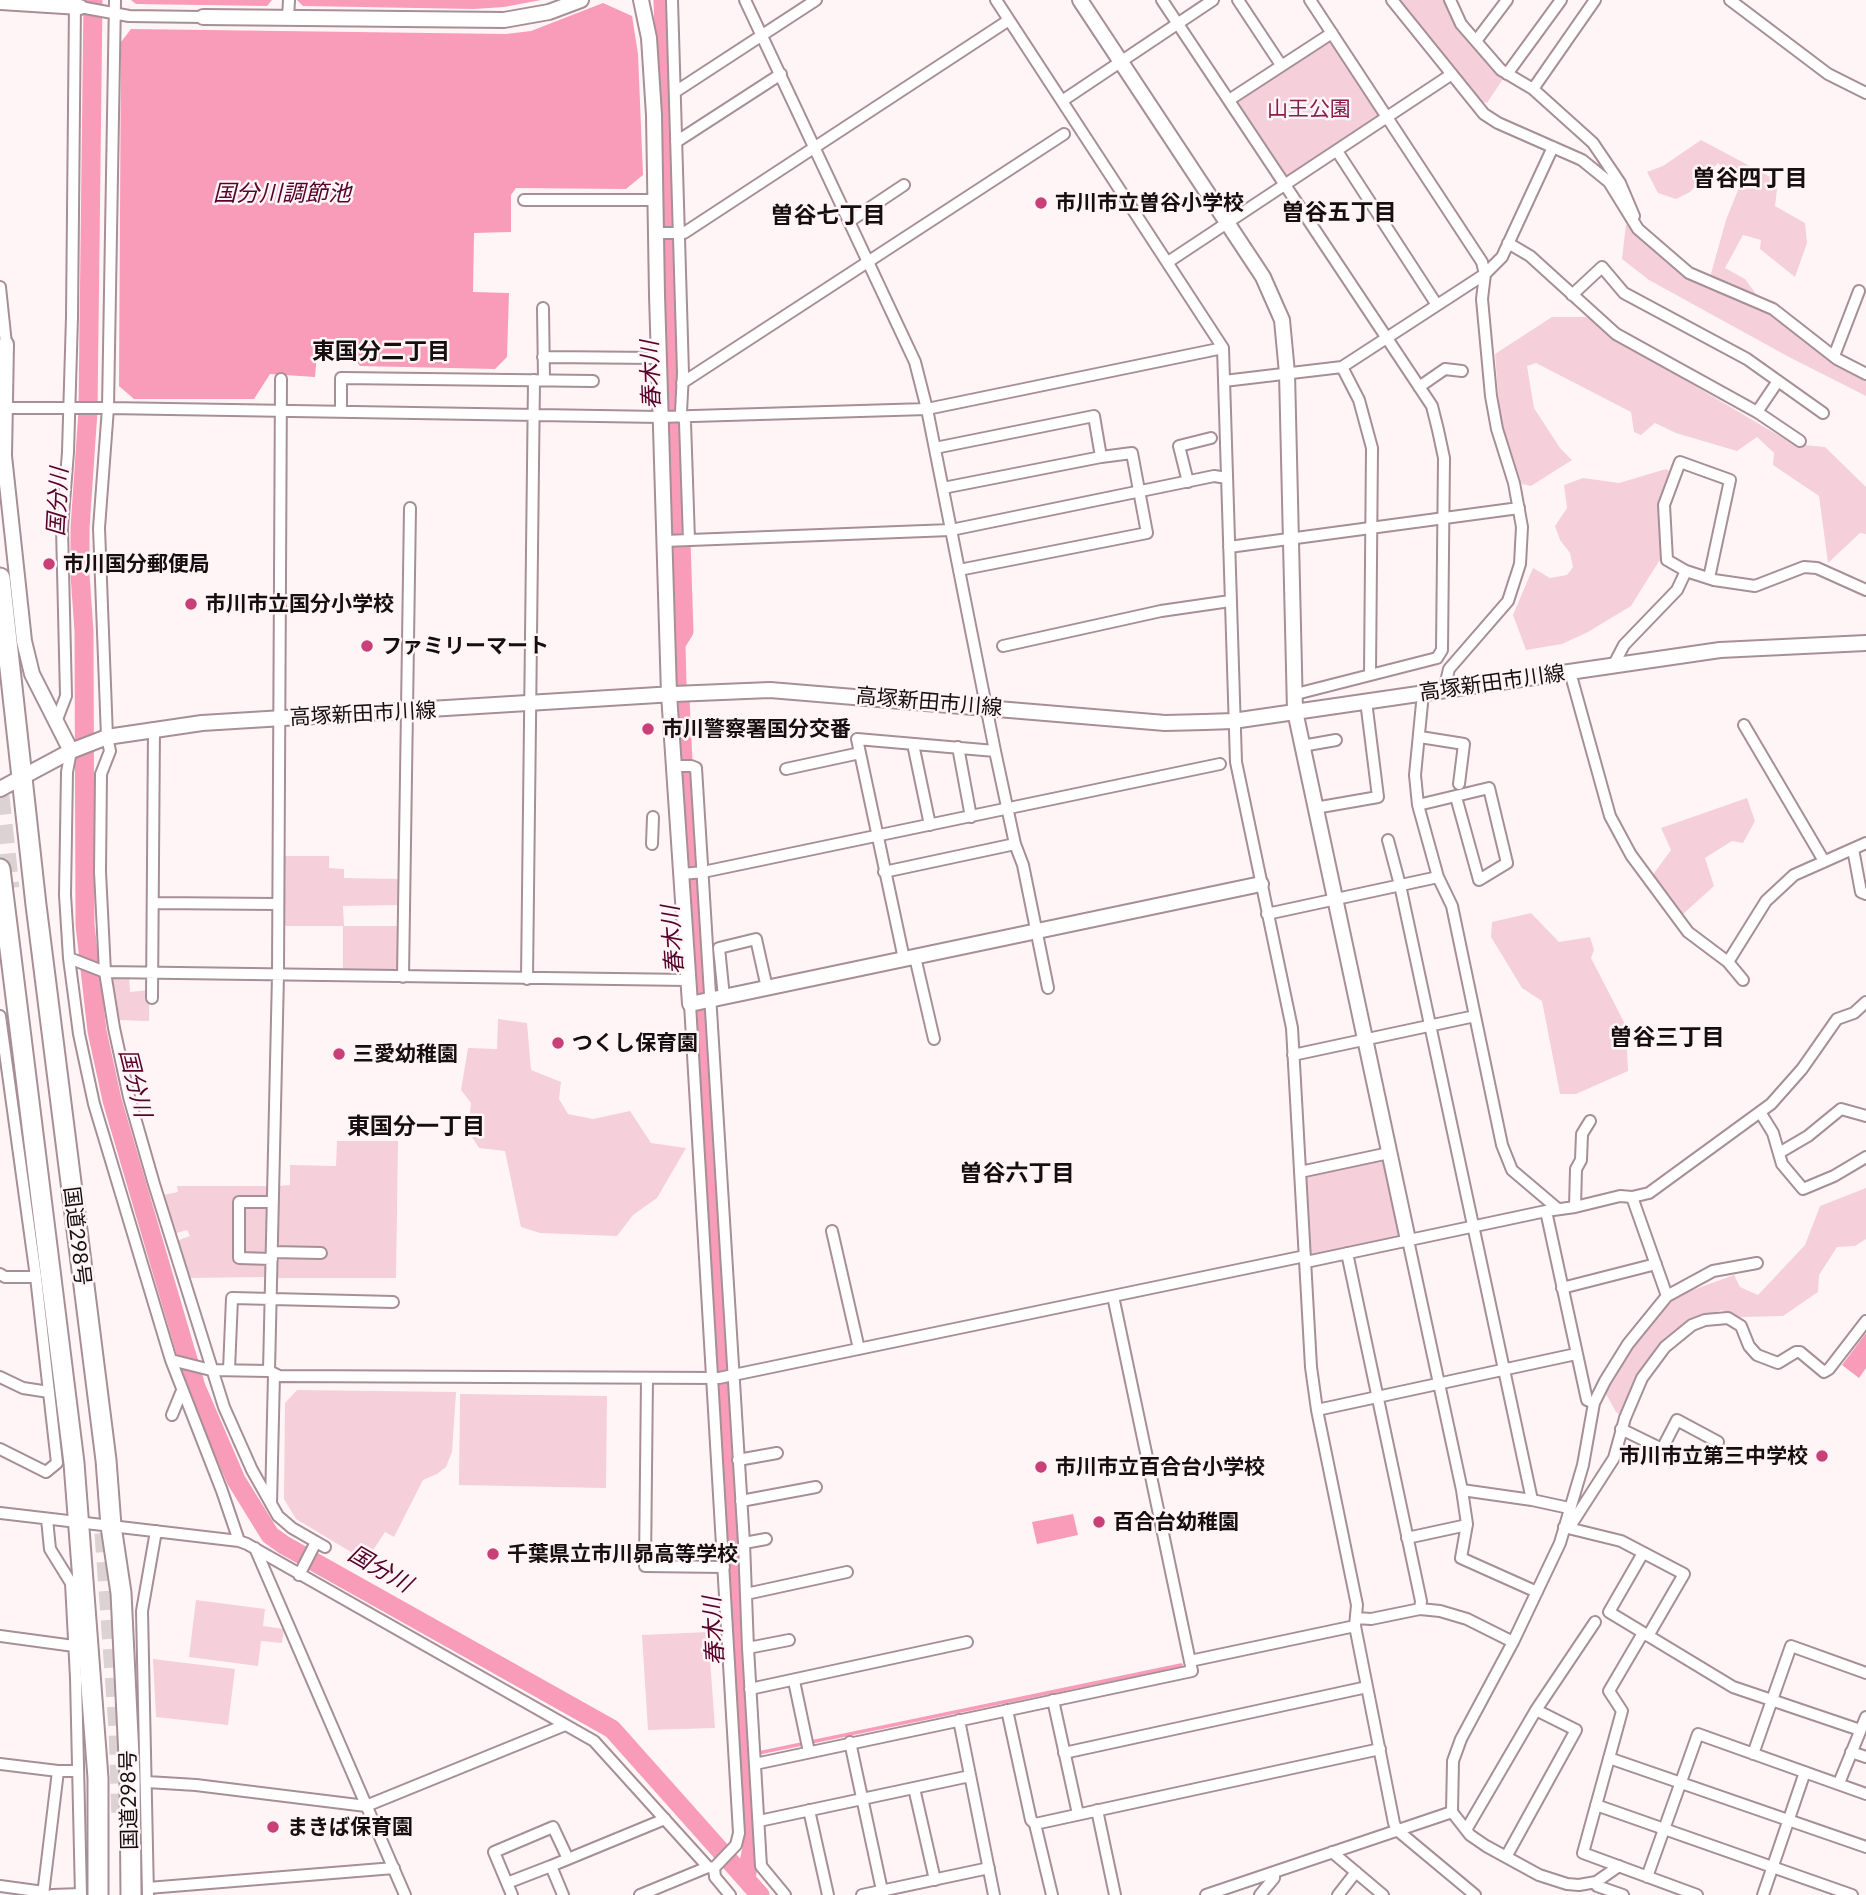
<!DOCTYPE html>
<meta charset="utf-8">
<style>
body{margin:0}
canvas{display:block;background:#fff5f7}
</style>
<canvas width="1866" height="1895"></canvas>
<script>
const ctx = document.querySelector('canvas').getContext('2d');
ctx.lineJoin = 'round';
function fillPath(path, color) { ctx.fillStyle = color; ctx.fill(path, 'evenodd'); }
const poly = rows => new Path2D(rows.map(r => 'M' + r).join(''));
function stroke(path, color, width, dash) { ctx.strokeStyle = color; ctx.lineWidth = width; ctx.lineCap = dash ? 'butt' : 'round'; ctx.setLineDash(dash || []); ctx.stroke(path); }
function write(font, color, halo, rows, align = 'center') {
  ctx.font = font + ' Lato,"Noto Sans JP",sans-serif'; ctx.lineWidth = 5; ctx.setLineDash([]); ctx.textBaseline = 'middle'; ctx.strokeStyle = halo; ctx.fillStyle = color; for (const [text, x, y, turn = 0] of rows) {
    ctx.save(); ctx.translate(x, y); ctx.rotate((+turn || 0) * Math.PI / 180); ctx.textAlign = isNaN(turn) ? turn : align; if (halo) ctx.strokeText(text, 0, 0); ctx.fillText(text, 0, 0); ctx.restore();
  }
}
fillPath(poly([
 [1399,0,1445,0,1450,4,1460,30,1503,79,1487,103,1478,100],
 [1329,40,1380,116,1288,177,1237,101],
 [1701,140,1778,181,1775,206,1805,223,1807,243,1795,277,1760,249,1761,240,1743,235,1725,268,1745,279,1770,313,1852,374,1866,377,1866,396,1789,357,1649,280,1622,259,1626,224,1676,266,1707,288,1726,220,1740,185,1718,163,1690,192,1676,199,1658,193,1647,172,1663,166],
 [1552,317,1586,317,1634,350,1793,444,1825,447,1866,487,1866,534,1860,533,1828,563,1819,496,1773,465,1774,453,1757,437,1737,451,1676,433,1655,423,1641,435,1634,432,1631,412,1536,363,1527,366,1534,408,1560,448,1572,460,1531,486,1522,484,1500,419,1495,354],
 [1666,469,1671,472,1659,509,1661,558,1631,606,1588,632,1562,644,1526,650,1513,615,1533,568,1550,578,1567,575,1573,567,1570,553,1560,540,1555,526,1567,508,1564,485,1583,478,1619,483],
 [1747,798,1755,821,1743,843,1732,841,1705,858,1714,886,1682,915,1652,876,1671,850,1661,828],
 [282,856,329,856,329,868,344,869,344,878,400,879,400,905,343,906,344,926,400,926,399,971,343,973,343,926,282,926],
 [1531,913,1559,942,1590,937,1594,950,1591,958,1626,1026,1628,1071,1576,1094,1560,1094,1542,1001,1522,988,1491,937,1492,922],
 [114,975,129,975,130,992,149,990,149,1021,117,1020,110,979],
 [498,1019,527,1023,531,1070,561,1082,559,1099,568,1114,593,1119,630,1111,651,1143,686,1148,657,1198,633,1215,617,1236,540,1233,521,1227,505,1151,479,1148,468,1131,471,1103,461,1090,468,1048,497,1049],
 [337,1141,398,1141,396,1278,277,1278,278,1261,282,1258,322,1257,283,1248,277,1243,279,1186,290,1185,290,1165,336,1166],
 [1389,1153,1408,1240,1306,1262,1300,1172],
 [177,1186,270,1186,270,1196,266,1198,235,1198,234,1262,264,1263,266,1266,266,1277,187,1278,176,1241,190,1236,187,1230,173,1234,163,1195,178,1192],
 [1866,1188,1866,1239,1855,1246,1837,1247,1819,1275,1818,1292,1783,1316,1740,1317,1721,1310,1679,1328,1633,1386,1621,1415,1616,1412,1606,1394,1610,1379,1663,1307,1682,1294,1734,1275,1740,1287,1758,1295,1805,1245,1820,1206],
 [247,1206,267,1206,269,1249,264,1254,246,1254,242,1251,244,1209],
 [297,1390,456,1392,452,1452,446,1467,437,1474,423,1480,394,1537,385,1532,366,1561,296,1519,284,1499,285,1403],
 [460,1394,607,1396,606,1488,459,1485],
 [196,1600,265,1609,263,1626,284,1629,282,1643,261,1641,258,1666,189,1657],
 [708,1632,715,1728,648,1730,642,1635],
 [153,1659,235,1669,228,1725,156,1717]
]), '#f5cfda');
fillPath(poly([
 [131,0,272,0,267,6,136,4],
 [297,0,541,0,504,7,474,9,303,6],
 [603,3,632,16,638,54,643,175,626,189,516,188,511,195,511,232,474,233,473,292,509,293,507,357,495,369,360,366,349,352,317,352,315,377,270,374,254,399,134,399,119,386,121,42,131,29,506,34,531,31],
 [1866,1333,1866,1368,1859,1378,1842,1365],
 [1073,1514,1078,1535,1037,1544,1032,1522]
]), '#f99cba');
stroke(poly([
 [744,1756,1181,1665]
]), '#f99cba', 3.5);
stroke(poly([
 [93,0,88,411,80,528,80,575,84,631,85,925,97,1031,112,1100,196,1387,236,1480,270,1535,284,1545,612,1729,760,1895],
 [663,0,684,631,676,644,677,684,680,699,684,782,688,788,713,1185,752,1848,746,1877]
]), '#f99cba', 19);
stroke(poly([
 [0,796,10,888],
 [104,1533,118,1729,121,1821]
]), '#dcd2d4', 19, [19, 10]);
const street = poly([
 [115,0,108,408,99,528,107,737,110,751,101,774,100,872,105,972,114,1028,129,1097,154,1184,224,1407,252,1470,278,1516,292,1528,325,1547],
 [672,0,683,373,681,412,685,422,689,540],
 [745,0,915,362,927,409,995,751,1015,844,1023,865,1048,988],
 [996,0,1223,348,1236,762,1292,1028,1311,1367,1317,1410,1357,1605,1355,1626,1394,1823,1397,1830,1475,1895],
 [1162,0,1432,406,1438,430,1444,458,1442,650,1437,658,1296,694],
 [1238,0,1281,65],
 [1310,0,1482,262,1485,274,1482,299,1491,396,1497,429,1514,483,1522,527,1520,564,1508,601,1449,669,1444,690],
 [1392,0,1484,114,1498,123,1582,160,1609,182,1638,229,1689,273,1773,309,1837,359,1866,374],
 [1450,0,1461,24,1501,70,1533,89,1593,143,1620,183,1634,216],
 [1730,0,1828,74,1866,93],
 [80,7,129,16,203,17],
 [288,18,289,0],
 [1476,41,1507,0],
 [1507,74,1561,0],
 [1533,89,1595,0],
 [675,92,816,0],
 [1229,100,1332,33],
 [1062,101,1213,0],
 [676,142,781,74],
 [1337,151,1437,305],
 [524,200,656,200],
 [850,221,904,185],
 [656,233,684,233,1009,20],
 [1508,243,1530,256,1616,334,1757,412,1800,441],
 [1168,262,1452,74],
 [0,287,6,344],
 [1572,295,1602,267,1624,293,1747,359,1823,413],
 [543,308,544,380],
 [1834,356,1859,291],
 [543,357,659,358],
 [1342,367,1359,400,1372,448,1370,674],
 [1224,381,1342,367,1485,274,1502,257,1553,147],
 [682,383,1064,134],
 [1419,387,1445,369,1462,371],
 [5,408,108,408,660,417,927,409,1223,348],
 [341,411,341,378,593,381],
 [1757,412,1778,381],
 [935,448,1094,416,1101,457],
 [1188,482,1179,446,1211,438],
 [943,488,1101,457,1132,453,1147,533,959,570],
 [664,541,951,530,1214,476,1227,478],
 [1229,547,1519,508],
 [1709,578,1730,480,1680,462,1664,505,1667,560,1686,571,1714,580,1755,586,1804,567,1817,568,1866,590],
 [1003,646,1161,611,1230,601],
 [1613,666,1624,645,1677,590,1686,571],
 [1570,672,1610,816,1631,855,1688,932,1728,962,1766,901,1794,875,1866,843],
 [1423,693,1415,775,1418,805,1438,877,1452,906,1502,1145,1512,1170,1558,1209],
 [56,722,66,696,62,528,68,452,72,317,75,2],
 [1744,725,1824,861],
 [1420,737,1464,744,1459,784],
 [913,744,930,825],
 [1302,746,1336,740],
 [958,747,971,817],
 [71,751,67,772,65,895,69,958,79,1034,94,1104,171,1360,222,1491,239,1541],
 [675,766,691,766,696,768,744,1543,748,1648,761,1866,785,1895],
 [786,769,860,753],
 [1418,805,1489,788,1507,863,1479,880,1456,797],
 [1315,808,1378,797,1366,701],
 [1388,840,1400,885,1532,1500],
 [652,844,653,817],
 [1853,849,1861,892,1866,894],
 [884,872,1015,844],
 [682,874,703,872,1220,764],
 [153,903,278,904],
 [1267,914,1438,877],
 [915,957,934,1039],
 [69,958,105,972,688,980],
 [904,959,857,739,995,751],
 [1728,962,1743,980],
 [403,977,410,508],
 [527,979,534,380],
 [724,997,719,948,756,939,767,988],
 [152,998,154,728],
 [690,1004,739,1833,736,1845,714,1868],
 [0,1016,36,1277,57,1463,46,1472,0,1449],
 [1293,1055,1475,1016],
 [1760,1112,1773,1133,1782,1164,1803,1189,1834,1176,1866,1157],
 [1779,1153,1808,1136,1841,1109,1866,1116],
 [1300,1172,1389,1153],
 [1632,1197,1667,1296],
 [1575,1207,1576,1169,1581,1160,1582,1134,1590,1121],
 [1546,1211,1587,1400,1594,1403],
 [832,1231,859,1349],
 [1408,1240,1462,1490,1467,1524,1461,1558,1537,1592],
 [272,1252,321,1253],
 [1347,1253,1421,1601,1420,1609],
 [272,1259,239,1258,239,1202,273,1202],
 [1306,1262,1546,1211,1575,1207,1620,1196,1632,1197,1649,1193,1771,1104,1802,1069,1837,1019,1854,1013,1866,1002],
 [0,1274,5,1277,36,1277],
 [1562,1288,1656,1264],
 [171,1360,211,1370,269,1371,279,1376,719,1378,1305,1256],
 [229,1370,232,1298,393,1302],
 [269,1371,278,975,281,379],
 [0,1377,23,1388,49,1392],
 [647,1378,645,1566,724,1567],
 [1317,1410,1576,1354],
 [172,1415,181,1393],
 [1621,1429,1662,1449,1677,1420,1718,1442],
 [738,1460,777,1453],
 [1462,1490,1532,1500,1569,1508],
 [741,1501,816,1487],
 [271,1504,274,1374],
 [0,1513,239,1541,247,1544,594,1741,708,1867,714,1868],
 [47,1519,50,1549,71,1583,76,1678,81,1895],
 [1564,1527,1621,1541,1684,1574,1648,1636],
 [1569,1528,1614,1458,1625,1418,1642,1378,1665,1347,1692,1325,1705,1320,1728,1318,1741,1326,1749,1346,1757,1355,1778,1363,1796,1352,1800,1352,1824,1372,1829,1369,1866,1321],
 [1407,1538,1467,1525],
 [744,1543,766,1539],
 [255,1548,405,1895],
 [1643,1553,1609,1612,1733,1687,1860,1730],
 [299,1575,316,1542],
 [746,1594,847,1572],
 [1356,1618,1371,1619,1420,1609,1440,1611,1467,1619,1513,1642],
 [1643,1633,1609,1691,1622,1711,1583,1853,1697,1895],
 [0,1636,74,1646],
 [748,1648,789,1640],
 [1190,1661,1355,1626],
 [794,1681,809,1752],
 [750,1689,967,1642],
 [1053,1700,1078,1814],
 [1007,1710,1031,1820,1035,1824,1380,1749],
 [959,1720,994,1895],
 [850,1742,883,1895],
 [1851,1752,1866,1757],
 [1064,1753,1367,1687],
 [1753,1754,1791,1646,1866,1673],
 [1609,1758,1866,1847],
 [0,1764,58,1771,78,1771],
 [755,1764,1192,1671,1113,1296],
 [147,1782,196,1785,366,1806,565,1725],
 [1839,1783,1866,1717],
 [914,1788,935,1880],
 [1596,1805,1852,1895],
 [809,1810,828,1895],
 [1097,1810,1115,1895],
 [759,1821,970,1776],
 [1035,1824,1052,1895],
 [1466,1830,1536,1710,1595,1622],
 [1332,1852,1383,1895],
 [1506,1857,1576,1730,1536,1710],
 [1619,1866,1596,1882,1579,1885,1567,1884,1539,1875,1486,1846,1470,1835,1452,1812,1453,1761,1461,1739,1513,1642,1560,1543,1583,1465,1594,1403,1605,1381,1628,1344,1667,1296,1713,1271,1757,1263],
 [714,1868,715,1877,730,1895],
 [1647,1877,1698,1734,1866,1794],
 [1596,1882,1597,1886,1623,1895],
 [507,1883,551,1866],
 [0,1886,44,1892],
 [148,1888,394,1868],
 [43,1895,58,1771],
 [52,1895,81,1894],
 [148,1895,142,1611,156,1531],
 [512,1895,494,1852,553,1827,568,1859],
 [563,1895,551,1866,665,1819],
 [640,1895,708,1867],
 [862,1895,989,1868],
 [1206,1895,1452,1812],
 [1260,1895,1274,1878,1274,1873],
 [1338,1895,1356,1872],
 [1763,1895,1805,1772]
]);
const secondary = poly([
 [641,0,649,38,654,115,657,295,669,694,690,1004,1261,884],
 [1080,0,1263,277,1282,320,1287,373,1295,711,1408,1240],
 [0,2,80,7],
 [203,17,504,20,549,12,581,0],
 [6,344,4,456,24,641,32,674,71,751],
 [0,789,71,751,107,737,202,723,674,694,770,690,1165,723,1205,722,1233,721,1720,650,1866,643]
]);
const highway = poly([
 [0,578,36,905,106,1460,111,1526,121,1593,130,1777,131,1895],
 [0,869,74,1463,98,1778,98,1895]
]);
stroke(street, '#a68f96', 14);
stroke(secondary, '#a68f96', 18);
stroke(highway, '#a68f96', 23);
stroke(street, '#fff', 10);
stroke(secondary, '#fff', 14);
stroke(highway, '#fff', 19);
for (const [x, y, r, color] of [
 [1041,203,7,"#c93f78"],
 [49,564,7,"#c93f78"],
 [191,604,7,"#c93f78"],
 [367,646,7,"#c93f78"],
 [648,729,7,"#c93f78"],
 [558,1043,7,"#c93f78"],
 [339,1054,7,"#c93f78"],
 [1822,1456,7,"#c93f78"],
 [1041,1467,7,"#c93f78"],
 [1099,1522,7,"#c93f78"],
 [493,1554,7,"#c93f78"],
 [273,1827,7,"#c93f78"]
]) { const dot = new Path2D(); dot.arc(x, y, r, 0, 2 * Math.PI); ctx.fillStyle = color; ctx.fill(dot); stroke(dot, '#fff5f7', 2.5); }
write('21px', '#871d4c', '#fff5f7', [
 ["山王公園",1309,109]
]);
write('bold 21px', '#160e10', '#fff5f7', [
 ["市川市立曽谷小学校",1055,203],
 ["市川国分郵便局",63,564],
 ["市川市立国分小学校",205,604],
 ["ファミリーマート",381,646],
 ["市川警察署国分交番",662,729],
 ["つくし保育園",572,1043],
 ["三愛幼稚園",353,1054],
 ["市川市立第三中学校",1808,1456,"right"],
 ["市川市立百合台小学校",1055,1467],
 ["百合台幼稚園",1113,1522],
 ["千葉県立市川昴高等学校",507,1554],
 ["まきば保育園",287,1827]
], 'left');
write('21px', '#160e10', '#fff5f7', [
 ["高塚新田市川線",1492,683,-8],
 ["高塚新田市川線",929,702,5],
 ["高塚新田市川線",363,714,-3],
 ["国道298号",77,1236,83],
 ["国道298号",129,1800,-91]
]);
write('bold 23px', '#160e10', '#fff5f7', [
 ["曽谷四丁目",1750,179],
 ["曽谷五丁目",1339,213],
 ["曽谷七丁目",828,216],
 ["東国分二丁目",381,352],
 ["曽谷三丁目",1667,1038],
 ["東国分一丁目",416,1127],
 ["曽谷六丁目",1017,1174]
]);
write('italic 23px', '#56022b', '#fff5f7', [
 ["国分川調節池",282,194],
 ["春木川",651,375,-92],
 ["国分川",58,502,-87],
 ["春木川",673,940,-94],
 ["国分川",135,1083,76],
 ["国分川",380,1569,30],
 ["春木川",714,1631,-93]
]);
</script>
